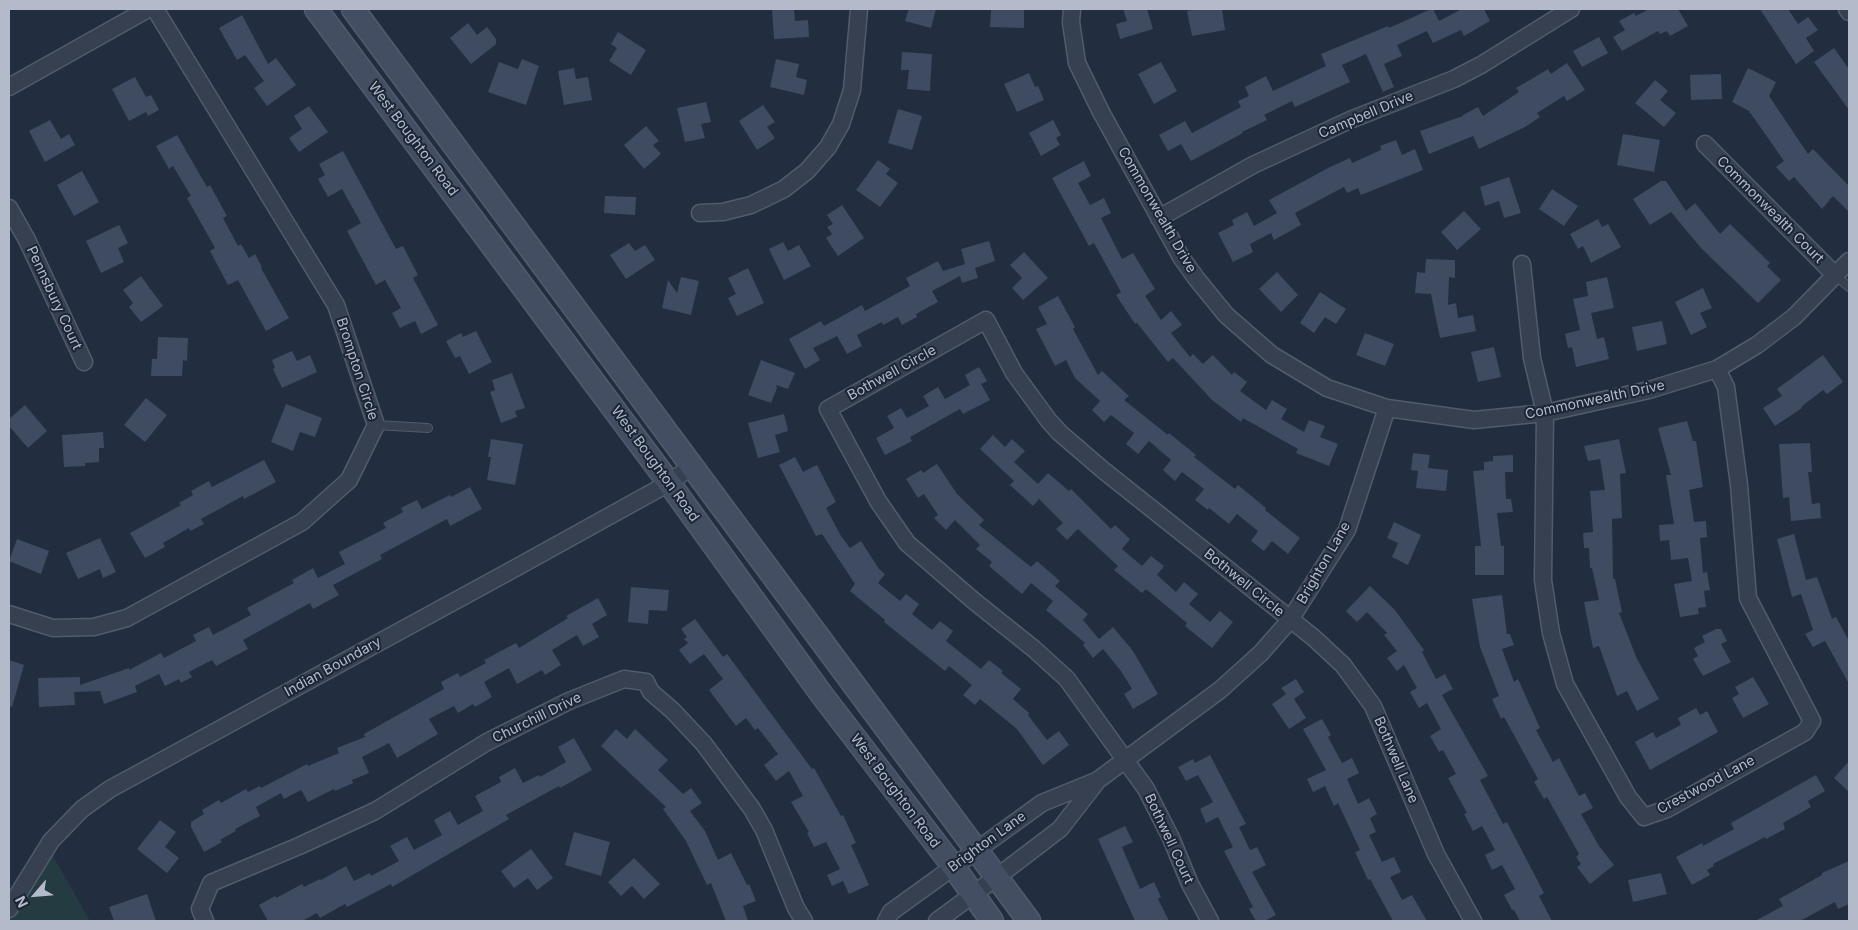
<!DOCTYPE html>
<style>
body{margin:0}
#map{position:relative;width:1858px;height:930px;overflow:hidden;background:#222d40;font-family:Inter,sans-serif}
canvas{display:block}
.frame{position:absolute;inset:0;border:10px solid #b3bbcb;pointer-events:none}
.north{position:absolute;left:10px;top:870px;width:50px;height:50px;-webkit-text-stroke:4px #1c2535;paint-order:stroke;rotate:243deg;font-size:14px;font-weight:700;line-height:20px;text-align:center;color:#b3bbcb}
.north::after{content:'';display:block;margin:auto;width:18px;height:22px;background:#b3bbcb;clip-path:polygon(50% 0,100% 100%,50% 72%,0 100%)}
</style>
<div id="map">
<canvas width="1858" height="930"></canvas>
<div class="frame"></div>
<div class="north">N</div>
</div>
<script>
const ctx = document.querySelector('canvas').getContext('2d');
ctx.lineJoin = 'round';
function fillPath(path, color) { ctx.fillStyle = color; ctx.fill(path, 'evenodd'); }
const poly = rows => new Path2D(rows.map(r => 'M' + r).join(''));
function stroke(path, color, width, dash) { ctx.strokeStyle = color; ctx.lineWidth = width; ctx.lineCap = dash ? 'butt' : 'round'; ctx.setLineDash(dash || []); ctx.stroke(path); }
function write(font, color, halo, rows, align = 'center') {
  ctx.font = font + ' Inter,sans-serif'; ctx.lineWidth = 4; ctx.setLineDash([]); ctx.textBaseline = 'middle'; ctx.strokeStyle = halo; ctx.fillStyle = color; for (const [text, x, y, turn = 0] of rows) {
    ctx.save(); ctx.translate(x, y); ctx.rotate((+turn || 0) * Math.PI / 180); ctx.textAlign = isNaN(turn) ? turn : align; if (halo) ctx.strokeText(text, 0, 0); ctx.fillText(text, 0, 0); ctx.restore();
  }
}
fillPath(poly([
 [45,842,90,921,9,921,9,901]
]), '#243c41');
fillPath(poly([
 [772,9,794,9,795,21,808,20,809,37,774,39],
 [909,9,936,9,931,28,905,21],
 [991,9,1024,9,1024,28,990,27],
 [1123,9,1147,9,1153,29,1120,39,1116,24,1127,21],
 [1199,9,1222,9,1225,30,1192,36,1187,11],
 [1431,9,1433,9,1439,21,1462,9,1484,9,1490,21,1464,36,1461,30,1433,43,1427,31,1397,45,1402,56,1384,64,1394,87,1383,92,1366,54,1342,65,1350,82,1295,107,1292,101,1264,115,1267,120,1242,132,1243,133,1191,161,1181,144,1168,151,1159,135,1185,121,1192,133,1241,107,1238,101,1249,96,1245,87,1266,76,1273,91,1326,66,1321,54,1388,26,1389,28],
 [1649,9,1678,9,1688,26,1670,36,1667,31,1660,34,1658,31,1622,51,1613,37,1625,30,1619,21,1634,13,1636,16],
 [1760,9,1788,9,1798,24,1808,17,1818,30,1806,38,1814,51,1796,64],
 [242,15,268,64,276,58,296,85,267,106,254,88,264,81,245,55,237,60,219,28],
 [468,23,477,35,487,27,496,39,496,44,471,64,450,38],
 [618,32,646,50,631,75,609,61,617,48,611,44],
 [1599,37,1608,53,1582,67,1573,51],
 [1834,48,1849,69,1849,110,1814,62],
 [902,52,932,54,930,91,907,89,909,70,901,70],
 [522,59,539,66,526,105,488,92,499,62,518,69],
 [776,59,799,64,796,77,807,80,804,95,770,87],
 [1161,62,1177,91,1154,104,1138,74],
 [1567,63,1585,90,1567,101,1564,96,1537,113,1540,117,1525,127,1479,149,1473,136,1429,154,1420,131,1463,116,1463,115,1478,107,1483,116,1519,92,1516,88,1530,80,1548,69,1551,74],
 [574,68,576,79,588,77,592,100,564,105,558,71],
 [1748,68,1776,82,1769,96,1808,154,1813,149,1849,186,1849,212,1833,196,1822,209,1794,177,1789,181,1776,167,1784,161,1749,111,1732,102],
 [1029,73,1035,87,1038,86,1044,100,1017,112,1004,84],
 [1721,74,1722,99,1691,100,1690,75],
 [135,77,146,97,151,95,159,110,148,116,146,112,129,121,112,89],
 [1655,80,1668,91,1660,100,1676,113,1664,127,1635,103],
 [706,102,711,122,701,124,705,138,685,142,677,108],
 [763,105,775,122,767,127,775,138,757,150,739,121],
 [309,106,328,132,299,152,289,138,302,129,294,116],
 [898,109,922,116,912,150,888,143],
 [50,120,61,139,69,134,75,145,45,162,29,131],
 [1053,120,1061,135,1056,138,1060,145,1041,156,1029,133],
 [646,126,659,141,653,145,661,154,644,169,624,145],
 [1623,134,1660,140,1654,172,1617,165],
 [177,135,207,187,210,185,227,216,223,218,238,246,241,244,249,258,255,254,262,267,261,268,289,318,266,331,238,280,228,285,210,251,215,248,187,198,191,196,173,166,169,169,156,146],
 [1396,140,1402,155,1415,149,1423,170,1361,195,1358,188,1347,193,1344,187,1295,213,1301,225,1274,240,1271,233,1250,244,1253,252,1233,262,1218,233,1234,225,1232,220,1247,212,1254,226,1277,213,1269,200,1330,167,1350,158,1352,163,1381,150,1380,146],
 [343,151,396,249,403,246,418,275,413,278,438,325,421,334,415,321,400,328,392,313,401,308,385,280,376,285,347,231,361,223,342,189,328,197,318,179,325,175,319,164],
 [878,160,890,169,886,174,898,183,880,207,856,190],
 [1084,161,1091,176,1078,183,1090,205,1104,198,1111,213,1101,218,1122,259,1133,253,1155,289,1145,296,1161,320,1171,311,1182,325,1171,333,1190,357,1193,354,1203,364,1213,355,1232,375,1234,372,1247,382,1240,391,1266,410,1272,400,1287,409,1281,419,1304,432,1309,420,1325,426,1320,437,1338,444,1329,466,1296,453,1298,449,1243,418,1241,422,1212,400,1173,358,1168,362,1137,323,1135,324,1116,295,1121,292,1094,243,1089,246,1052,178],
 [82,171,99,202,74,216,57,185],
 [1509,177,1521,213,1504,218,1499,201,1485,206,1480,187],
 [1661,181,1666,181,1686,211,1695,203,1720,234,1730,224,1770,263,1767,266,1781,280,1758,303,1701,248,1671,212,1650,225,1633,199],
 [1552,189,1578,206,1564,226,1539,209],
 [605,196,636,197,635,215,604,213],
 [842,205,864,238,838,256,826,238,832,234,827,227,833,224,827,215],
 [1464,211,1481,229,1457,250,1441,232],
 [1598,219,1602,227,1608,224,1621,247,1591,263,1583,246,1578,249,1570,234],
 [119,225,128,243,118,248,124,262,101,273,86,241],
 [989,241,995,261,975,268,978,278,962,283,960,276,932,291,938,302,916,314,917,317,902,325,898,317,883,325,882,322,857,335,862,346,847,354,837,336,813,348,820,360,805,369,789,339,821,321,824,326,862,305,865,311,910,286,906,278,938,261,943,271,965,264,961,249],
 [783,242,788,251,799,245,811,266,784,280,769,249],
 [629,243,635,251,645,245,655,260,626,279,610,255],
 [1024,252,1048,278,1023,300,1012,288,1022,278,1010,265],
 [1426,259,1455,260,1455,278,1449,277,1448,305,1456,303,1458,318,1473,315,1476,331,1440,338,1431,294,1415,293,1417,272,1425,273],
 [748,268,764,303,737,316,728,298,736,294,728,278],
 [1277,272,1298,295,1281,312,1259,289],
 [141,276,163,306,141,322,129,307,133,303,123,290],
 [681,277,699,281,691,315,662,308,668,280,677,293],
 [1607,277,1614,308,1591,313,1597,339,1604,337,1609,359,1576,367,1572,347,1568,348,1565,334,1580,330,1573,299,1588,296,1586,282],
 [1703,288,1712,308,1700,313,1707,327,1691,335,1675,302],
 [1320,292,1346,309,1336,324,1325,317,1314,333,1300,323],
 [1058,296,1075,327,1073,329,1098,375,1102,371,1129,396,1124,400,1168,435,1169,433,1196,455,1194,457,1235,489,1238,485,1266,508,1265,510,1300,538,1288,554,1272,541,1264,551,1251,541,1258,531,1237,514,1229,524,1209,508,1208,510,1195,500,1204,489,1182,472,1175,481,1163,470,1171,460,1149,441,1138,454,1126,444,1134,433,1111,415,1104,422,1092,410,1100,401,1075,378,1066,360,1055,366,1036,329,1047,324,1038,307],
 [1662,321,1667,344,1637,351,1632,327],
 [476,331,492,362,469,374,460,356,455,358,446,341,461,333,463,337],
 [1365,333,1394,344,1385,366,1356,355],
 [158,337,188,338,187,361,183,360,182,376,151,376,152,359,157,359],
 [1494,347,1501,377,1478,382,1471,352],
 [292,351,297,361,310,355,317,372,282,388,273,369,275,368,272,360],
 [1823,355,1843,382,1827,394,1823,390,1801,407,1802,408,1775,426,1763,408,1782,396,1777,389],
 [761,360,795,373,788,389,776,385,777,388,771,403,748,395],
 [979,367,987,381,981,384,990,400,963,414,960,409,910,437,912,441,885,455,876,438,894,428,887,416,901,408,907,418,929,406,923,396,938,387,945,399,970,385,965,375],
 [512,373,525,408,515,411,517,417,501,423,490,392,495,390,492,380],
 [146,398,167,415,145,442,124,425],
 [286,404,322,418,315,437,300,432,293,451,271,442],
 [25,405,47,431,28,448,9,426,9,419],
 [784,414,788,431,775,435,780,452,758,458,748,423],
 [1687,421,1693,441,1696,441,1703,487,1689,490,1694,522,1706,521,1707,537,1700,538,1703,573,1707,572,1710,590,1704,591,1706,607,1698,608,1699,614,1680,617,1674,584,1692,581,1688,558,1671,560,1669,540,1660,541,1659,525,1674,524,1666,475,1671,475,1658,428],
 [103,432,104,448,99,448,99,462,85,463,85,466,64,467,62,435],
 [993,435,1005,447,1012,439,1025,451,1014,462,1038,484,1048,473,1069,491,1071,489,1111,529,1115,525,1130,539,1122,549,1142,566,1151,556,1164,566,1157,575,1176,592,1184,582,1198,594,1189,604,1210,622,1220,611,1233,622,1212,648,1185,626,1187,623,1146,589,1142,593,1114,570,1118,566,1078,529,1067,540,1056,529,1063,523,1039,499,1033,506,1010,485,1014,481,980,449],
 [491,439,523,444,515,485,487,480,491,457,488,457],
 [1619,439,1626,473,1620,474,1622,518,1612,519,1613,579,1615,579,1622,612,1619,613,1637,659,1659,699,1637,711,1627,691,1617,696,1599,646,1593,648,1584,602,1599,600,1592,568,1590,568,1589,548,1584,548,1583,533,1593,532,1590,491,1605,490,1600,459,1588,461,1584,446],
 [1810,443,1812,472,1808,472,1812,504,1820,503,1821,518,1791,521,1789,497,1783,498,1779,444],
 [1413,453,1430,455,1428,468,1448,470,1446,491,1416,488,1418,471,1411,470],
 [1513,455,1513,472,1505,472,1506,499,1511,499,1513,512,1497,513,1501,546,1504,546,1504,575,1475,575,1475,546,1481,546,1473,471,1484,470,1484,462,1493,461,1493,456],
 [795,457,803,472,817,465,836,502,826,508,841,536,850,548,861,541,879,569,885,574,878,583,900,601,906,594,919,604,912,614,932,630,940,621,953,631,946,641,981,669,989,660,1003,671,1001,673,1021,689,1013,699,1029,713,1028,715,1047,740,1059,731,1069,745,1043,765,1017,729,980,699,975,705,963,695,972,685,949,666,945,671,884,622,885,620,850,591,855,584,822,534,816,536,779,465],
 [264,460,276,482,244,499,243,496,201,519,204,524,190,531,189,528,163,543,165,547,145,558,130,533,181,505,179,503,193,495,191,491,209,481,212,487],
 [937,464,957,494,984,520,979,525,1031,567,1037,561,1060,581,1055,586,1088,614,1083,620,1099,639,1113,627,1133,651,1158,694,1133,709,1124,694,1132,689,1121,671,1103,649,1093,658,1083,645,1085,643,1046,610,1053,601,1031,583,1022,594,989,566,992,562,976,549,980,545,955,520,946,530,934,518,938,515,924,494,918,498,906,479,921,470,923,473],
 [470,487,482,509,450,526,447,519,380,555,382,559,333,585,339,595,313,609,310,603,243,640,248,649,216,666,212,660,189,672,192,677,181,683,179,679,165,686,159,674,135,686,137,692,104,704,100,691,74,692,75,705,39,707,38,678,80,677,80,685,129,668,129,670,161,653,164,658,196,641,193,635,209,627,213,635,251,615,247,608,294,583,292,580,313,568,318,578,345,564,339,552,386,528,383,523,403,512,401,508,417,500,422,509,450,495,451,497],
 [1394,522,1421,535,1408,565,1392,557,1398,543,1387,538],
 [1794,534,1806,580,1817,577,1832,619,1836,617,1849,641,1849,684,1825,641,1813,647,1805,634,1813,630,1801,594,1792,597,1777,539],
 [100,538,116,572,103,578,100,569,78,579,66,553],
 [17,539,49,551,41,574,9,561],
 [1370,586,1395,610,1424,650,1422,652,1436,679,1445,674,1453,689,1442,695,1488,776,1480,780,1503,824,1507,822,1544,893,1539,896,1552,921,1520,921,1514,910,1512,910,1504,895,1515,889,1502,865,1492,870,1485,855,1495,850,1482,826,1473,831,1464,814,1467,813,1448,778,1456,774,1443,750,1439,752,1430,736,1441,729,1427,703,1419,708,1410,692,1417,688,1404,665,1397,671,1387,658,1397,651,1384,635,1387,633,1367,612,1357,622,1346,611],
 [631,587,669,590,667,611,649,610,648,624,628,622],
 [1502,595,1507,634,1510,634,1514,645,1502,649,1514,682,1518,679,1540,728,1536,730,1553,762,1559,758,1579,796,1585,793,1593,808,1581,814,1599,846,1614,865,1590,884,1577,867,1581,864,1576,857,1579,854,1547,797,1544,799,1534,782,1538,779,1504,717,1501,719,1492,699,1499,696,1480,647,1472,599],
 [598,598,607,615,592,624,599,637,583,646,577,635,552,650,561,665,545,675,542,670,517,684,509,668,484,682,492,697,475,707,473,704,458,713,454,706,429,719,438,734,397,758,389,743,362,757,369,773,352,780,353,783,335,791,334,789,308,802,301,790,284,799,281,793,256,807,260,816,235,829,236,831,220,840,222,842,204,852,191,827,191,822,204,814,202,810,219,800,221,803,246,789,248,792,260,786,261,788,307,764,308,766,339,753,337,748,365,737,364,734,444,689,441,682,458,673,460,677,486,663,484,660,516,643,519,648,568,618,566,616],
 [695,619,723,657,727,654,812,769,814,768,841,816,843,815,856,843,851,845,869,885,849,894,843,881,832,886,827,875,840,869,826,842,814,847,807,833,809,832,791,802,803,796,789,771,776,781,764,765,778,754,758,728,755,730,746,718,736,726,709,690,723,679,704,654,690,664,679,650,688,643,684,639,687,637,681,629],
 [1716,629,1721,629,1727,641,1721,644,1731,662,1703,676,1693,659,1698,656,1694,648,1705,642,1702,636],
 [9,660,24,665,12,707,9,706],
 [1753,677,1769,704,1743,718,1732,698,1739,694,1735,687],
 [1296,679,1304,692,1294,699,1306,718,1289,729,1272,704,1286,694,1281,688],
 [1696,708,1700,715,1707,711,1718,732,1650,770,1635,742,1653,732,1656,738,1681,725,1678,718],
 [1322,719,1331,735,1328,737,1342,763,1352,758,1359,773,1347,779,1358,804,1369,798,1377,814,1370,818,1376,832,1369,835,1382,862,1394,857,1401,872,1390,877,1402,900,1412,895,1427,921,1393,921,1370,879,1368,880,1355,852,1360,850,1338,803,1334,806,1325,786,1313,792,1307,779,1326,770,1303,729],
 [616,729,627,739,635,729,668,760,658,770,683,794,691,788,702,803,690,811,705,831,718,860,731,853,747,885,749,884,756,901,743,906,748,921,726,921,711,883,707,885,686,841,663,809,666,807,601,746],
 [574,738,592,770,560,788,559,786,506,815,509,819,392,887,391,884,347,907,345,904,320,918,317,913,302,921,268,921,259,905,275,896,276,898,302,884,304,887,320,879,321,880,346,866,354,881,370,873,371,876,399,861,390,846,407,837,414,850,442,835,434,820,450,811,458,825,483,811,475,796,501,782,499,777,515,768,523,783,539,775,540,777,566,762,558,747],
 [1210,755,1246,824,1239,827,1250,850,1257,847,1266,865,1252,872,1276,915,1265,921,1256,921,1249,909,1253,907,1224,851,1233,847,1218,817,1206,823,1200,809,1213,802,1198,775,1186,781,1178,767,1193,759,1195,763],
 [1849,761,1849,792,1834,778],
 [1816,775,1825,791,1808,801,1811,807,1783,823,1785,829,1766,839,1765,837,1713,864,1714,866,1707,870,1710,875,1692,885,1676,857,1702,843,1703,846,1734,829,1731,823],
 [160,820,176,832,165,847,179,858,167,873,137,849],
 [1125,826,1133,842,1122,847,1140,889,1154,882,1161,897,1158,899,1169,921,1135,921,1098,839],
 [574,832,610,842,601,876,565,865],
 [531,849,553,878,537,890,528,878,514,888,501,871],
 [634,858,660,884,644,899,632,886,621,896,608,882],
 [1849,861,1849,904,1838,909,1835,902,1800,921,1755,921,1783,906,1779,899,1822,875,1822,873],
 [1661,873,1667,894,1633,902,1628,880],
 [147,894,156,921,114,921,109,907]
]), '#3e4b60');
const lane = poly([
 [1836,276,1849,287],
 [376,425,428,428]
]);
const street = poly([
 [1072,9,1071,22,1077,63,1101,112,1181,257,1196,278,1226,315,1272,355,1327,388,1387,408,1474,420,1545,413,1649,390,1717,369,1757,345,1794,317,1849,261],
 [1847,9,1849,12],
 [9,87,148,9],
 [1705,144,1836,276],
 [9,208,27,240,84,362],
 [700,213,723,212,751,205,784,189,807,171,828,147,841,124,852,90,859,9],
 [1159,218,1253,165,1350,120,1454,79,1481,65,1571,9],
 [1522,264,1532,358,1545,413,1543,580,1551,633,1565,684,1628,797,1644,817,1667,809,1805,732,1812,721,1748,598,1739,485,1726,387,1717,369],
 [9,614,53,628,94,627,127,618,302,522,349,480,376,425,336,305,155,9],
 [9,909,51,841,82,809,110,789,510,571,669,483,693,465],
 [205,921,200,909,211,883,299,846,375,811,487,742,569,701,624,679,646,682,651,692,673,711,704,744,752,809,764,830,796,908,804,921],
 [886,921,891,912,1042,803,1096,781],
 [937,921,997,877,1060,829,1098,780,1220,690,1261,653,1290,620,1347,530,1387,408],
 [1210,921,1190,884,1171,838,1146,789,1067,679,1034,649,974,601,907,543,878,501,828,409,986,320,1014,373,1049,421,1060,433,1103,470,1314,638,1343,665,1373,706,1436,854,1473,921]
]);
const secondary = poly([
 [316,9,669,483,822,695,953,866,992,921],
 [353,9,1029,921]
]);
stroke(lane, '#525b6b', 10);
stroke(street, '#525b6b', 19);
stroke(secondary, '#525b6b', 25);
stroke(lane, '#374050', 8);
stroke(street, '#374050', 16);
stroke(secondary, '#444e63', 22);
write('14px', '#b3bbcb', '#1c2535', [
 ["Campbell Drive",1366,115,-23],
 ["West Boughton Road",413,139,53],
 ["Commonwealth Drive",1157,210,60],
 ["Commonwealth Court",1770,210,45],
 ["Pennsbury Court",54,298,65],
 ["Brompton Circle",357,369,72],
 ["Bothwell Circle",892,373,-29],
 ["Commonwealth Drive",1595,400,-12],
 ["West Boughton Road",655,464,54],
 ["Brighton Lane",1324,563,-60],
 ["Bothwell Circle",1244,583,39],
 ["Indian Boundary",333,667,-29],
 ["Churchill Drive",537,718,-26],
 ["Bothwell Lane",1396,760,67],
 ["Crestwood Lane",1706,785,-28],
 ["West Boughton Road",895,791,53],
 ["Bothwell Court",1169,839,65],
 ["Brighton Lane",987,842,-36]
]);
</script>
